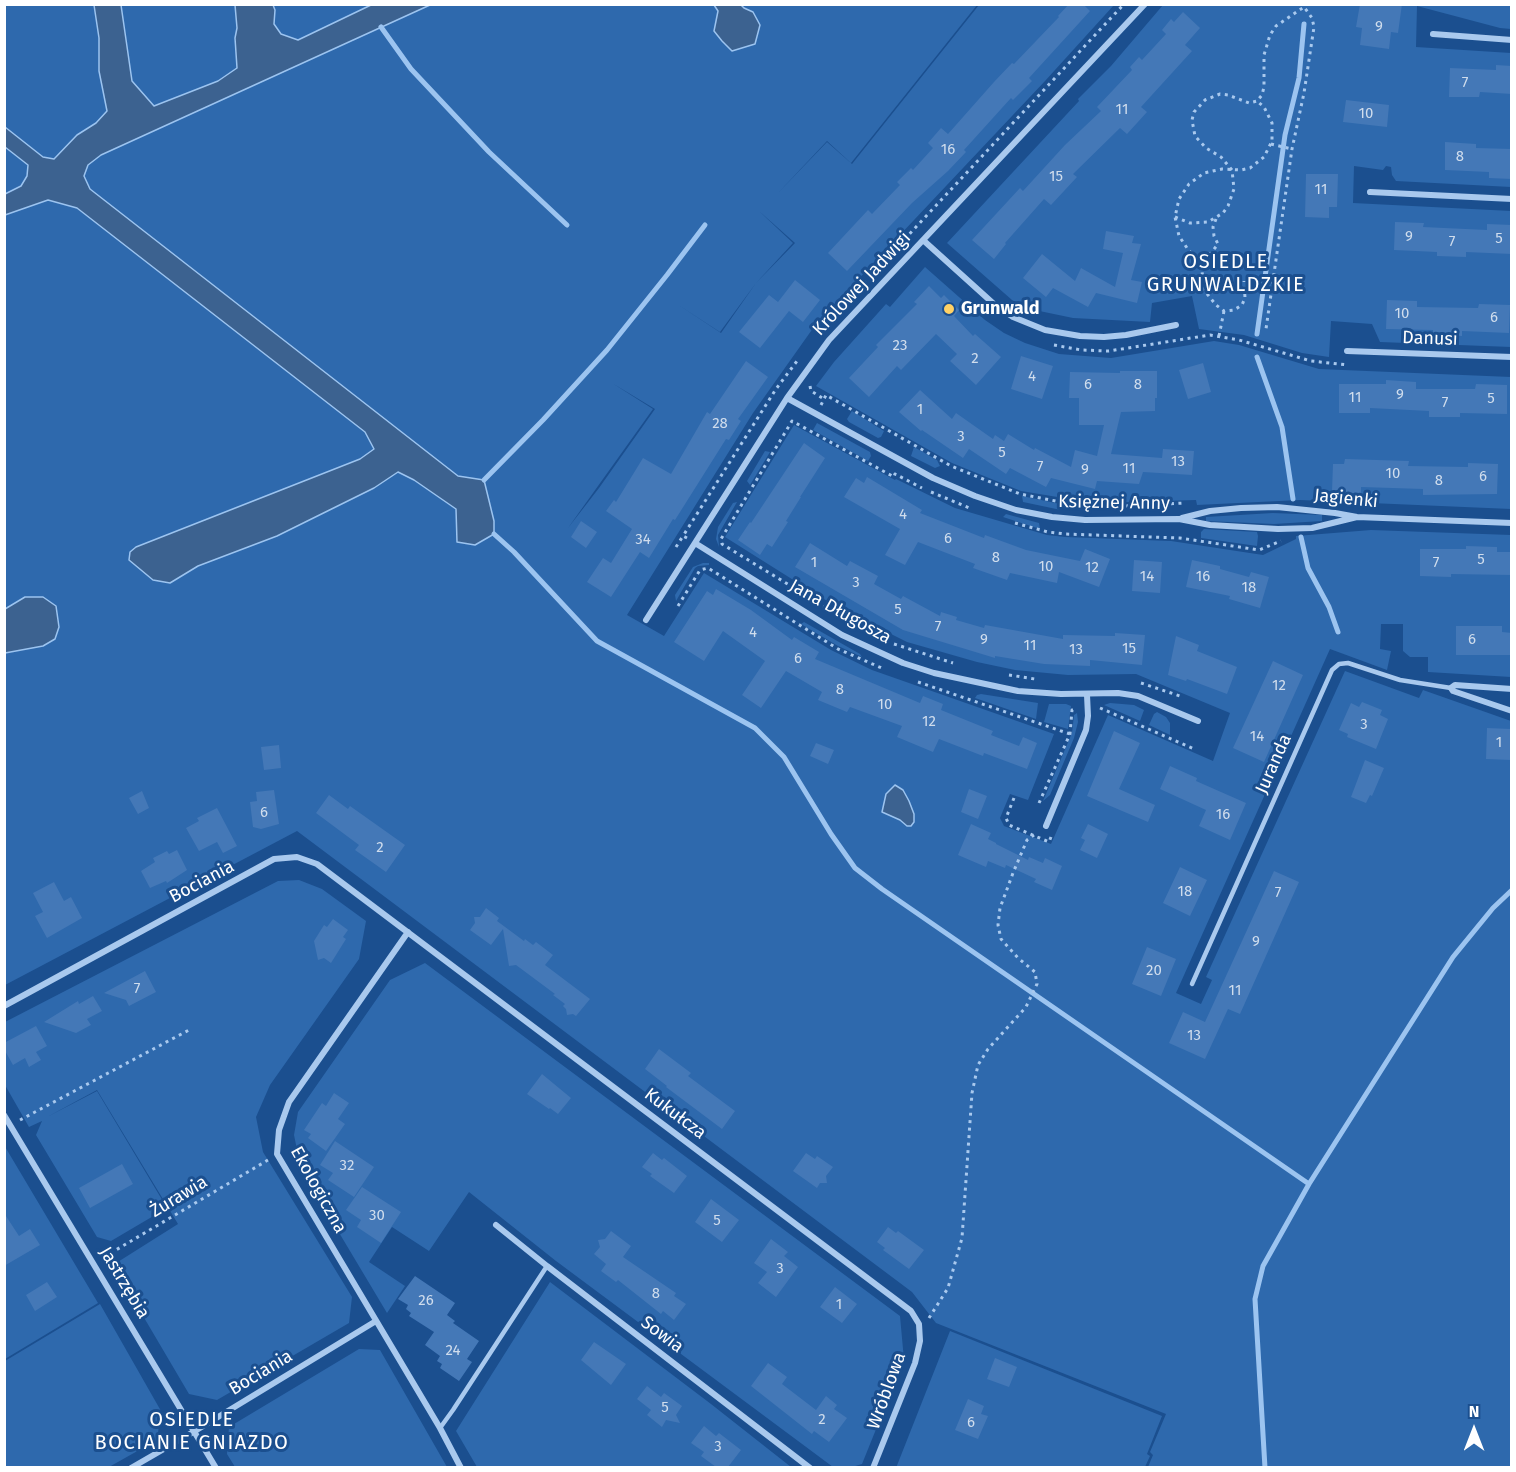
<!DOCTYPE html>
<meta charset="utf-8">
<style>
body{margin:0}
#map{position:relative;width:1516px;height:1472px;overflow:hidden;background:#1b4f8f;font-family:"Fira Sans",sans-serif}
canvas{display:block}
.frame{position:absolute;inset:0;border:6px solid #fff;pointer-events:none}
.north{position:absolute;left:1444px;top:1400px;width:60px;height:60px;-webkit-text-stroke:4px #1b4f8f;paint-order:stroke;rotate:0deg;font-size:16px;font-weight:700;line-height:24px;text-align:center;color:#fff}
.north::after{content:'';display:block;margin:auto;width:21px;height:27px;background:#fff;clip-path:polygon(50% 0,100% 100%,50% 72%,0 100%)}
</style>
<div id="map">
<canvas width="1516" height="1472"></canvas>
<div class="frame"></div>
<div class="north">N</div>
</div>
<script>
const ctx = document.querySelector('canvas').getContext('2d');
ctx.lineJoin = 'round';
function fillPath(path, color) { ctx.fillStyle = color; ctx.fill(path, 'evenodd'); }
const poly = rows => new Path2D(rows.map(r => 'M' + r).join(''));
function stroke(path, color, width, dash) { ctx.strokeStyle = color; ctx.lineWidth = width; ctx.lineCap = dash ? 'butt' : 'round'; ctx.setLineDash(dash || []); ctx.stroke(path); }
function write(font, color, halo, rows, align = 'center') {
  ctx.font = font + ' "Fira Sans",sans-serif'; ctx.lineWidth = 6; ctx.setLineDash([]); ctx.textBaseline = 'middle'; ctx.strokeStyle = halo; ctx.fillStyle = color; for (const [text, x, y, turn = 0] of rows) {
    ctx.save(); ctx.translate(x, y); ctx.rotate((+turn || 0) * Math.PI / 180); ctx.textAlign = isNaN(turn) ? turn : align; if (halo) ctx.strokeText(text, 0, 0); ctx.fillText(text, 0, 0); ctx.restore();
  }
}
fillPath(poly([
 [5,5,977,5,851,163,827,141,777,194,827,142,852,164,979,5,1114,5,1045,81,816,324,753,413,627,615,664,636,704,573,831,650,872,670,1054,734,1028,800,1010,794,1000,818,1004,826,1051,844,1108,715,1213,761,1230,713,1136,674,1068,675,1015,670,977,662,907,642,853,615,822,598,725,537,794,425,895,480,896,479,955,508,1047,535,1065,537,1171,541,1263,555,1296,539,1296,536,1371,530,1511,535,1511,677,1428,672,1428,657,1410,657,1403,651,1403,624,1381,624,1380,649,1391,651,1387,670,1330,649,1176,993,1201,1004,1212,980,1206,977,1345,671,1419,698,1423,690,1511,721,1511,1467,1148,1467,1153,1455,1150,1452,1166,1414,936,1323,912,1292,297,831,5,985],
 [759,211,795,243,756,283,721,333,677,304,720,332,756,283,793,243],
 [612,383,655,409,599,488,568,528,653,409],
 [1163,5,1511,5,1511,29,1500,28,1417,6,1416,47,1511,53,1511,187,1396,181,1392,175,1391,167,1386,166,1383,170,1354,166,1353,203,1511,211,1511,347,1380,342,1372,324,1331,321,1329,357,1302,353,1244,335,1199,329,1192,296,1152,303,1150,322,1073,318,1025,308,1012,300,947,243,1079,101,1078,99,1111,66],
 [925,267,985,320,1004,333,1025,343,1059,354,1111,358,1214,341,1239,345,1319,369,1511,377,1511,509,1300,500,1197,505,1196,500,1094,503,1021,491,952,463,816,386,834,362,886,304,890,307],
 [852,411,884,431,881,437,878,438,849,422,847,419],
 [817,423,870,452,871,456,868,461,813,430],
 [914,447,937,460,940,466,935,468,911,456],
 [765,451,770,452,750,485,747,481],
 [1022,496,1065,505,1065,508,1061,510,1023,502],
 [737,502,718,535,719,547,716,539,718,527,733,503],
 [1273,513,1322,515,1322,521,1274,524,1206,521,1206,517],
 [1006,514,1039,523,1040,529,1003,517],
 [1204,529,1257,532,1258,536,1257,546,1201,538,1201,532],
 [703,563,709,563,709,565,698,566,695,568,676,601,675,595,693,567],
 [804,622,860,654,862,657,838,646,801,624],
 [981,694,1038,703,1036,719,975,698,977,695],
 [1110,703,1134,705,1144,710,1140,721,1104,705],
 [1049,704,1066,704,1071,706,1068,729,1044,722],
 [1157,712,1166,717,1170,723,1170,735,1149,725,1154,714],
 [1077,713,1078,722,1074,738,1050,795,1043,801,1072,733,1074,715],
 [299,880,322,889,366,921,359,959,270,1085,256,1117,263,1152,352,1297,349,1323,217,1400,189,1394,113,1265,178,1224,97,1090,47,1117,97,1091,167,1208,111,1241,97,1237,36,1135,42,1121,29,1127,5,1085,5,1022,278,881],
 [425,963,900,1316,904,1360,862,1464,852,1467,833,1467,556,1261,469,1192,429,1251,392,1227,369,1262,405,1286,387,1313,301,1169,294,1135,298,1112,390,980],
 [4,1145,98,1303,5,1359,4,1359],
 [550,1282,711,1404,791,1467,477,1467,456,1431],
 [100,1304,161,1411,157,1440,109,1467,5,1467,5,1361],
 [950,1331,1162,1416,1147,1454,1150,1456,1145,1467,896,1468],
 [359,1349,380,1350,447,1467,235,1467,227,1454,229,1427]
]), '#2e69ad');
const water = poly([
 [94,5,121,5,132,81,154,106,218,81,237,68,235,38,237,28,235,5,273,5,275,10,274,24,281,34,298,40,371,5,430,5,101,155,88,165,84,176,90,189,458,476,484,480,494,521,494,534,475,545,457,542,456,509,414,480,398,472,374,488,277,536,198,566,170,583,153,580,129,560,130,552,136,547,360,459,374,449,365,432,77,208,48,200,5,215,5,194,21,186,27,176,28,165,5,147,5,127,43,157,54,159,77,135,96,123,107,111,99,71,99,38,94,5],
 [714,5,741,5,744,8,753,12,760,25,755,44,732,51,722,41,714,31,718,11,714,5],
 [25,597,43,597,56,606,59,627,55,639,43,646,5,653,5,609,25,597],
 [895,785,903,790,909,801,914,814,914,822,911,826,907,826,900,820,882,812,886,794,895,785]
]);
fillPath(water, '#3c6290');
stroke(water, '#9cc4f0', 1.5);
stroke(poly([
 [381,27,411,69,489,152,567,225],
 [1257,334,1285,135,1299,78,1304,24],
 [1257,357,1282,427,1293,499],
 [484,480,543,420,607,350,667,275,705,225],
 [494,534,514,552,597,641,755,728,784,757,831,834,855,868,882,889,1309,1184],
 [1301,537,1308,568,1329,607,1338,632],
 [1265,1468,1255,1299,1263,1266,1309,1184,1453,957,1493,908,1512,890]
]), '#9cc4f0', 5);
fillPath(poly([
 [1069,4,1083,4,1090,11,1029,78,1032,81,1013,100,1011,98,964,150,966,152,948,171,912,203,847,271,828,253,868,210,872,214,900,185,897,182,911,168,913,170,933,148,928,143,941,128,948,134,994,82,1012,63,1014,64,1059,17,1058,16],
 [1360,4,1402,4,1398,33,1391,32,1389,49,1360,45,1362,28,1356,27],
 [1183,12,1200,28,1185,45,1192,51,1141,107,1147,112,1127,134,1120,128,1073,174,1077,177,1051,205,1044,199,1005,243,1006,244,994,259,972,240,1020,188,1023,191,1065,145,1101,111,1097,107,1132,70,1130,67,1139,57,1142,60,1166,34,1162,30,1171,19,1174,22],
 [1496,65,1512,66,1512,94,1480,92,1479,97,1449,97,1450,68,1496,70],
 [1346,100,1389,105,1387,127,1343,122],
 [1445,142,1476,144,1476,148,1512,149,1512,179,1489,178,1489,172,1445,170],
 [1306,174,1338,174,1337,207,1329,207,1329,218,1305,217],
 [1395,222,1424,223,1423,227,1487,230,1487,224,1512,225,1512,254,1466,252,1466,257,1437,256,1437,252,1394,250],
 [1106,231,1134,236,1132,243,1141,244,1131,280,1142,282,1137,303,1096,293,1088,307,1053,288,1046,297,1023,278,1042,254,1075,281,1081,268,1115,287,1123,253,1103,249],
 [795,280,820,300,803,322,789,311,760,348,739,332,769,295,778,302],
 [929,286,941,298,944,295,959,310,954,316,973,336,975,334,1001,357,976,385,950,361,957,354,936,334,901,370,897,366,869,397,849,378,878,347,876,345,917,304,914,302],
 [1387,300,1417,301,1417,307,1478,308,1479,304,1510,305,1509,333,1462,331,1462,336,1433,335,1433,330,1386,329],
 [1021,356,1053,366,1042,399,1011,389],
 [746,361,768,377,738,419,741,421,729,440,726,439,675,520,673,519,649,558,640,552,611,597,587,582,603,558,611,563,632,529,606,511,614,500,616,502,643,458,671,474,707,412,710,414],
 [1203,363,1211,392,1188,399,1179,370],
 [1120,371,1157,371,1157,398,1155,398,1155,411,1121,412,1111,454,1162,458,1163,449,1194,451,1192,475,1143,472,1139,484,1097,481,1095,489,1051,478,1046,487,1010,468,1006,474,969,449,963,458,922,430,921,431,899,412,920,390,952,419,956,413,993,439,995,435,1004,441,1008,434,1034,450,1035,448,1071,467,1075,450,1097,456,1104,425,1079,425,1079,398,1069,398,1070,372,1120,373],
 [1386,380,1416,382,1416,389,1475,389,1476,384,1507,385,1507,414,1460,413,1460,417,1429,417,1429,411,1370,408,1370,413,1339,413,1339,384,1386,384],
 [804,443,825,458,800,497,801,497,786,521,788,522,772,547,767,544,760,555,738,540,750,522,751,523],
 [1345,459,1409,461,1408,466,1468,467,1468,463,1498,464,1497,494,1423,495,1423,489,1361,487,1361,496,1345,496,1345,491,1332,491,1333,464,1344,464],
 [867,477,922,510,920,513,984,538,985,535,1026,550,1080,561,1085,549,1110,559,1099,587,1059,572,1057,583,1010,573,1007,580,973,568,975,564,918,542,905,565,885,555,900,529,844,497,856,478,864,483],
 [581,521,597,532,586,548,571,537],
 [810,543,847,566,850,561,878,576,874,584,901,599,903,596,940,616,941,612,957,617,956,620,984,628,985,625,1063,639,1063,635,1115,636,1115,633,1145,635,1142,665,1090,660,1090,666,1044,664,995,656,995,658,903,630,795,567],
 [1466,546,1497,547,1497,552,1512,552,1512,575,1451,574,1451,577,1420,576,1420,549,1466,549],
 [1134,560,1162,562,1160,593,1132,591],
 [1192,560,1220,566,1220,569,1249,577,1251,572,1269,577,1260,608,1229,599,1230,596,1186,587],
 [716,589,751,610,792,640,794,637,819,652,815,659,920,703,923,696,943,704,941,710,993,731,991,735,1019,746,1023,737,1037,743,1027,769,984,753,983,756,939,739,933,752,897,737,902,726,850,707,847,712,818,700,822,692,786,671,761,708,742,695,765,661,723,631,704,661,674,642,707,591,713,595],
 [1456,626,1502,626,1502,632,1512,633,1512,655,1456,655],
 [1176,636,1199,645,1197,651,1237,667,1227,694,1187,679,1186,681,1168,675],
 [1273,661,1303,675,1264,762,1233,748],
 [1362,702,1382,710,1380,715,1388,719,1376,749,1347,737,1348,734,1339,730,1351,703,1359,707],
 [1487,728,1511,729,1511,760,1486,759],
 [1114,731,1140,743,1119,789,1155,805,1148,822,1087,796],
 [816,743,834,750,828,764,810,756],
 [279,745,281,768,264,770,261,747],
 [1365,760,1384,768,1372,796,1370,795,1366,803,1351,797],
 [1170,766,1197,778,1196,781,1246,803,1230,840,1199,826,1206,810,1160,789],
 [969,789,987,796,978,819,961,812],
 [274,790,279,824,261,829,253,827,250,802,257,801,256,792],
 [142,791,149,808,138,814,129,798],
 [329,795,348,809,350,806,405,845,386,872,355,850,359,845,316,813],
 [217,808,237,846,223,853,217,842,199,851,186,828,199,821,197,818],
 [971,824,991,833,988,839,996,843,996,844,1028,860,1029,857,1043,863,1045,858,1062,866,1052,890,1034,882,1036,879,1006,865,1005,868,988,861,986,867,958,855],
 [1088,824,1108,834,1097,858,1080,850,1085,840,1081,838],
 [177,850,187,870,167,883,166,881,150,888,141,871,155,862,153,858,167,851,169,854],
 [1180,867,1207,880,1190,916,1163,903],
 [1274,871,1299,882,1240,1014,1228,1009,1205,1059,1169,1043,1183,1012,1205,1022],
 [54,882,64,901,71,897,82,918,47,938,35,916,43,912,33,893],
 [486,908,499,918,497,921,524,941,525,939,533,945,536,942,553,955,545,965,590,999,576,1016,573,1014,567,1015,566,1009,563,1006,565,1004,553,995,555,994,516,965,509,966,503,929,491,945,470,930,475,923,474,917,480,917],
 [333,919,348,930,343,937,346,939,331,963,324,958,318,960,314,941,324,925,327,927],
 [1147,947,1176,959,1161,996,1132,984],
 [145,971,156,992,129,1006,126,1000,104,993],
 [93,996,102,1011,87,1019,91,1025,76,1033,44,1022,78,1001,79,1004],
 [36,1026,47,1046,36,1052,41,1060,29,1067,25,1058,13,1065,4,1049,4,1043],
 [659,1049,691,1073,688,1076,735,1111,722,1129,666,1087,667,1086,645,1069],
 [542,1074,571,1098,558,1114,550,1108,549,1109,527,1094],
 [334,1093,349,1103,338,1119,345,1124,326,1151,308,1138,311,1134,304,1130,322,1103,326,1106],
 [335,1141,374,1167,354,1197,328,1180,333,1173,320,1165],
 [653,1153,662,1160,664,1158,687,1176,674,1193,650,1176,652,1174,642,1167],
 [806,1153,815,1159,817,1156,833,1167,826,1176,827,1183,820,1183,817,1188,793,1171],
 [122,1164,133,1184,90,1208,79,1188],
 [362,1187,401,1212,381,1243,357,1227,361,1220,346,1210],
 [711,1199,739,1220,722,1242,695,1222],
 [4,1213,19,1236,30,1229,40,1245,4,1266],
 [888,1227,896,1233,898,1231,924,1250,909,1269,883,1250,885,1248,877,1242],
 [611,1231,631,1246,623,1257,676,1293,674,1296,686,1304,674,1320,663,1311,661,1314,618,1280,616,1282,601,1271,606,1264,594,1254,600,1247,598,1240,605,1239],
 [771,1239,788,1252,784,1256,798,1267,776,1297,758,1283,767,1272,754,1263],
 [415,1276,455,1303,447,1315,455,1321,453,1323,479,1341,467,1359,472,1362,459,1381,440,1368,442,1364,437,1361,440,1356,425,1345,434,1332,409,1316,411,1313,406,1309,408,1305,398,1299],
 [47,1282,57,1297,35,1311,26,1295],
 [835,1287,857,1304,842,1323,820,1307],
 [594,1342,626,1364,611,1385,581,1360],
 [995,1358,1017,1367,1009,1387,987,1379],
 [768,1363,787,1377,782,1384,816,1410,826,1396,837,1405,834,1409,847,1418,829,1442,814,1431,812,1434,751,1386],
 [647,1386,661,1397,664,1393,682,1406,676,1415,680,1423,666,1420,662,1427,647,1415,651,1410,637,1399],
 [968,1399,984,1406,981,1414,988,1416,978,1439,955,1430],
 [704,1426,716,1436,719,1433,741,1450,728,1467,716,1467,701,1456,704,1452,691,1443]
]), '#4478b7');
stroke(poly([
 [1271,144,1292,149],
 [1175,217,1190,223,1208,222,1223,213,1228,206,1234,189,1232,170,1221,157,1206,148,1195,136,1192,120,1194,112,1205,100,1220,94,1228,95,1249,103,1257,101,1262,95,1264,87,1264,55,1270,35,1276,26,1304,7,1312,18,1314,27,1304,93,1292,149,1266,329],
 [1216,219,1213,227,1214,236,1218,244,1204,262,1202,271,1204,290,1216,305,1224,311,1234,310,1242,305,1245,298,1244,281],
 [1204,262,1189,251,1179,236,1175,217,1179,199,1189,184,1204,173,1222,169,1241,170,1250,168,1264,157,1272,141,1272,123,1264,107,1257,101],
 [833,316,1124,4],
 [1219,336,1224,311],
 [1054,345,1081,350,1109,351,1210,335,1239,340,1311,361,1348,365],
 [810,386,811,391,824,399],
 [821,405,826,395,951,466,1020,494,1071,504,1101,506],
 [931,492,972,509],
 [1126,506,1185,503],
 [1015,523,1048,532,1065,534,1180,538,1259,550,1281,541],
 [687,538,683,536,776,389,797,361],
 [676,547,683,536],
 [678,606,700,570,708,568,838,649,884,669],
 [858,627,722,544,721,539,792,421,894,477,895,474,922,488],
 [894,644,953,663],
 [1009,675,1035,679],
 [918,682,1070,734],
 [1141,683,1180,696],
 [1100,708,1194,749],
 [1014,798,1006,818,1009,825,1049,842,1051,837],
 [1039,803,1070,734,1072,710,1076,711],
 [20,1120,189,1030],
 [104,1257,268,1160],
 [929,1318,948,1288,962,1238,972,1093,978,1065,988,1049,1026,1007,1037,984,1035,972,1018,958,1001,939,998,925,1000,908,1013,873,1027,840,1034,835]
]), '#a9c9ee', 3, [3, 4.5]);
stroke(poly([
 [1192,984,1332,670,1339,664,1348,663,1400,680,1451,688],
 [440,1428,453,1410,547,1266]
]), '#a9c9ee', 4.5);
stroke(poly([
 [1433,34,1512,40],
 [1370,192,1512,199],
 [923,240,995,305,1013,317,1045,330,1080,336,1104,337,1126,335,1176,325],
 [1347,351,1512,357],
 [787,398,933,478,975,496,1016,510,1052,517,1085,520,1179,519,1210,525,1278,529,1312,528,1357,517],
 [1182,518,1210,511,1241,508,1277,507,1335,513,1357,517,1512,523],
 [695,543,842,635,903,663,934,673,1018,691,1061,694,1118,693,1138,696,1198,721],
 [646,620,787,398,829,340,1145,4],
 [1512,689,1455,685,1451,688,1453,691,1512,711],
 [1046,826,1086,730,1088,716,1087,695],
 [408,932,289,1102,279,1130,277,1154,440,1428,461,1468],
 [4,1006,274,859,297,857,317,864,911,1311,919,1324,920,1341,915,1363,873,1468],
 [4,1115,216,1468],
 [496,1225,547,1266,810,1468],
 [131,1468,195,1431,376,1321]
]), '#a9c9ee', 6);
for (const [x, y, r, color] of [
 [949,309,6,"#ffd166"]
]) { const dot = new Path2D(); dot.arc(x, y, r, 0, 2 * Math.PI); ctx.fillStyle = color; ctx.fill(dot); stroke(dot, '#1b4f8f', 2); }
write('15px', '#d0dded', null, [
 ["9",1379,27],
 ["7",1465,83],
 ["11",1122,110],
 ["10",1366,114],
 ["16",948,150],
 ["8",1460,157],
 ["15",1056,177],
 ["11",1321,190],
 ["9",1409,237],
 ["5",1499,239],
 ["7",1452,242],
 ["10",1402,314],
 ["6",1494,318],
 ["23",900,346],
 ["2",975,359],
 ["4",1032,377],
 ["6",1088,385],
 ["8",1138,385],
 ["9",1400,395],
 ["11",1355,398],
 ["5",1491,399],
 ["7",1445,403],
 ["1",920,410],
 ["28",720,424],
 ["3",961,437],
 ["5",1002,453],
 ["13",1178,462],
 ["7",1040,467],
 ["11",1129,469],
 ["9",1085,470],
 ["10",1393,474],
 ["6",1483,477],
 ["8",1439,481],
 ["4",903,515],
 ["6",948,539],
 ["34",643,540],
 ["8",996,558],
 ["5",1481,560],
 ["1",814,563],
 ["7",1436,563],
 ["10",1046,567],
 ["12",1092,568],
 ["14",1147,577],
 ["16",1203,577],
 ["3",856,583],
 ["18",1249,588],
 ["5",898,610],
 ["7",938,627],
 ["4",753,633],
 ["9",984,640],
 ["6",1472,640],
 ["11",1030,646],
 ["15",1129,649],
 ["13",1076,650],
 ["6",798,659],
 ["12",1279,686],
 ["8",840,690],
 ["10",885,705],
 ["12",929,722],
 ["3",1364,725],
 ["14",1257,737],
 ["1",1499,743],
 ["6",264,813],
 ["16",1223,815],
 ["2",380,848],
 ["18",1185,892],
 ["7",1278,893],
 ["9",1256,942],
 ["20",1154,971],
 ["7",137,989],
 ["11",1235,991],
 ["13",1194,1036],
 ["32",347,1166],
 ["30",377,1216],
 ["5",717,1221],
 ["3",780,1269],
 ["8",656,1294],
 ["26",426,1301],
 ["1",839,1305],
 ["24",453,1351],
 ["5",665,1408],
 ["2",822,1420],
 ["6",971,1423],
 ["3",718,1447]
]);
write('18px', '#fff', '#1b4f8f', [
 ["Królowej Jadwigi",862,284,-47],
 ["Danusi",1430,339,2],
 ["Jagienki",1346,499,6],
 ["Księżnej Anny",1114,503,1],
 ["Jana Długosza",840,612,29],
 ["Juranda",1274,764,-66],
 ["Bociania",202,882,-28],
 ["Kukułcza",675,1114,37],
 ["Ekologiczna",318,1190,61],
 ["Żurawia",179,1197,-31],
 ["Jastrzębia",124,1283,59],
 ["Sowia",662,1335,37],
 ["Bociania",261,1373,-31],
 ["Wróblowa",887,1391,-70]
]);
write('bold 18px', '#fff', '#1b4f8f', [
 ["Grunwald",961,309]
], 'left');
ctx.letterSpacing = '1.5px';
write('20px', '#fff', '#1b4f8f', [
 ["OSIEDLE",1226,262],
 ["GRUNWALDZKIE",1226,285],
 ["OSIEDLE",192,1420],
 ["BOCIANIE GNIAZDO",192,1443]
]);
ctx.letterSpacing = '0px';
</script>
